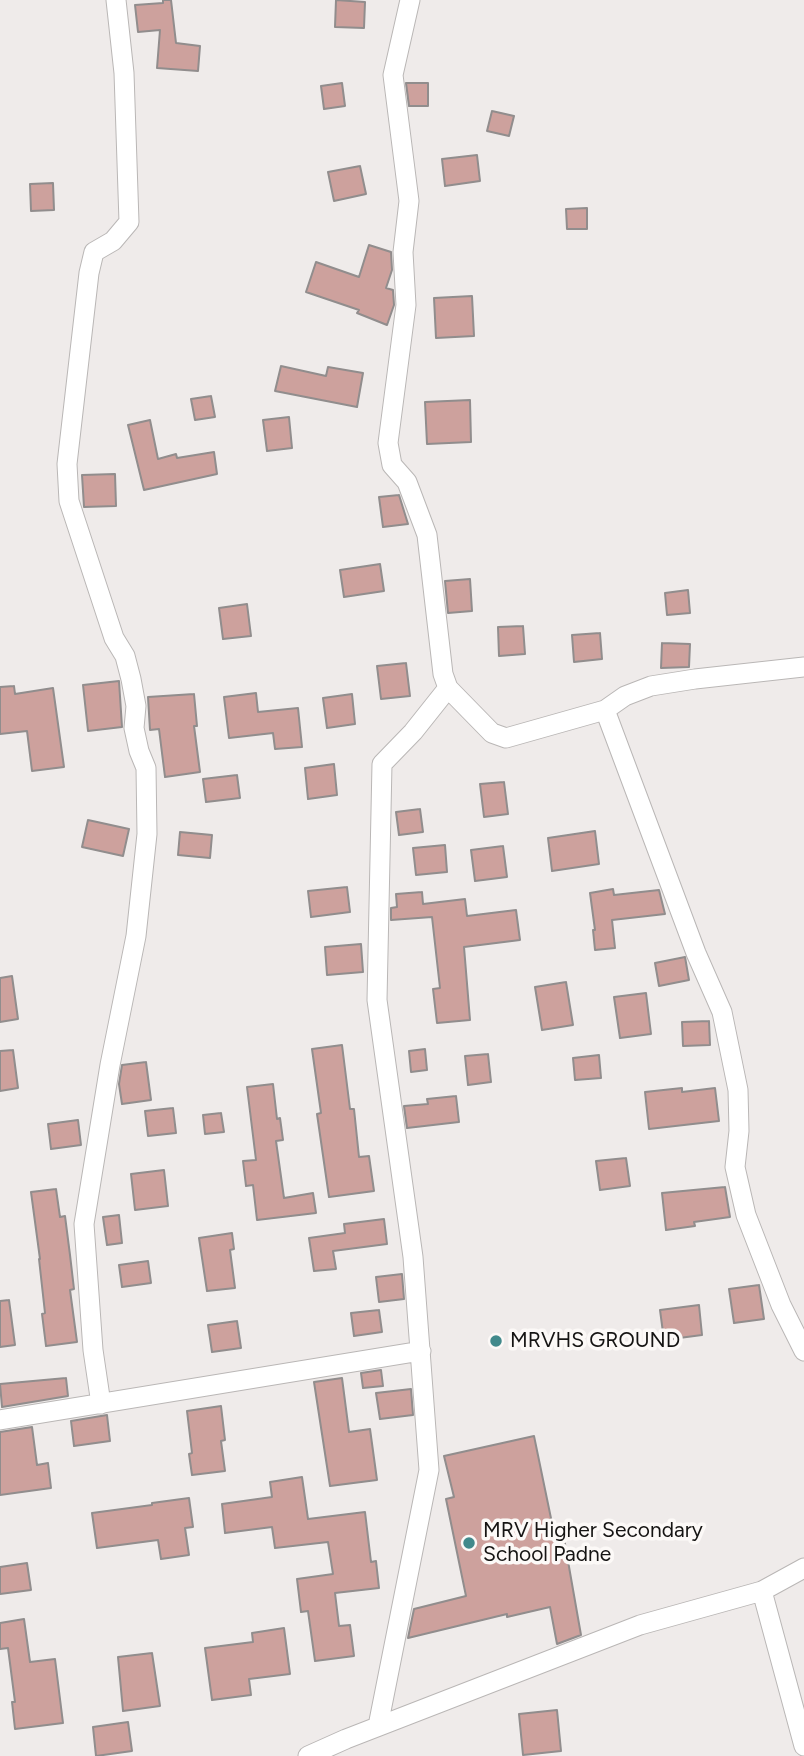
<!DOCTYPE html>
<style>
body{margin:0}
canvas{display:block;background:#efebea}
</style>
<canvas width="804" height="1756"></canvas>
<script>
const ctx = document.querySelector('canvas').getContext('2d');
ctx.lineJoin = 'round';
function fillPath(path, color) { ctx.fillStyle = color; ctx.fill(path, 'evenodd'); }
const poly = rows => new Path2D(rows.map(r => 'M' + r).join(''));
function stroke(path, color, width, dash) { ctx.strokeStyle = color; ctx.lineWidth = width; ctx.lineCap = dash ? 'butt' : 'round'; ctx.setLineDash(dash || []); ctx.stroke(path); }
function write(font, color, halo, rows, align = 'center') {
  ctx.font = font + ' Figtree,sans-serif'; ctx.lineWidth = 7; ctx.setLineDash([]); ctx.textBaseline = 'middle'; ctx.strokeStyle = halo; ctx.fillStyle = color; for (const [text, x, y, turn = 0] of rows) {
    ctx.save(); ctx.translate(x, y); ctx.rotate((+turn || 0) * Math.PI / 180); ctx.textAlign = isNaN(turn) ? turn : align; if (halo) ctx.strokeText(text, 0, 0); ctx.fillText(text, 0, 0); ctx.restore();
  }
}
const building = poly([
 [163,0,171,0,176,43,200,46,198,71,157,68,160,30,138,32,135,5,163,3,163,0],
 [336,0,365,2,364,28,335,27,336,0],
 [342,83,345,106,324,109,321,86,342,83],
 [406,83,428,83,428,106,409,106,406,83],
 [492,111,514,116,509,136,487,131,492,111],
 [477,155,480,181,445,186,442,159,477,155],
 [360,166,366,194,334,201,328,172,360,166],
 [53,183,54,210,31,211,30,184,53,183],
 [587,208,587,229,567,229,566,209,587,208],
 [369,245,391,252,392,270,386,288,393,290,394,305,387,325,357,313,359,310,306,292,316,262,359,277,369,245],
 [472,296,474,336,436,338,434,298,472,296],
 [281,366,326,376,328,367,363,373,357,407,275,391,281,366],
 [211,396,215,417,195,420,191,399,211,396],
 [470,400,471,442,427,444,425,402,470,400],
 [289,417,292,448,267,451,263,420,289,417],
 [150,420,158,459,176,454,177,458,214,452,217,474,144,490,128,425,150,420],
 [115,474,116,506,84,507,82,475,115,474],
 [399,495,408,524,383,527,379,497,399,495],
 [380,564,384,591,344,597,340,570,380,564],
 [470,579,472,611,448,613,445,581,470,579],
 [688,590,690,613,667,615,665,593,688,590],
 [247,604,251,636,223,639,219,608,247,604],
 [523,626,525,654,499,656,498,627,523,626],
 [600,633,602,659,574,662,572,635,600,633],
 [662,643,690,644,689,667,661,668,662,643],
 [406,663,410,696,381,699,377,666,406,663],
 [119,681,122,727,88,731,83,685,119,681],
 [14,686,15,694,53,688,64,767,32,771,27,731,0,734,0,687,14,686],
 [256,693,258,712,298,708,302,747,275,749,273,733,229,738,224,697,256,693],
 [194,694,197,726,194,726,200,772,165,777,159,729,150,730,148,697,194,694],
 [352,694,355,724,327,728,323,698,352,694],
 [334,764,337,795,308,799,305,768,334,764],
 [237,775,240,798,206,802,203,779,237,775],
 [504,782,508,814,484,817,480,784,504,782],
 [420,809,423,832,399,835,396,812,420,809],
 [88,820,129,829,123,856,82,847,88,820],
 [595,831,599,864,552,871,548,838,595,831],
 [180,832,212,835,210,858,178,855,180,832],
 [445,845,447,872,416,875,413,848,445,845],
 [503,846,507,877,475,881,471,850,503,846],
 [347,887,350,912,311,917,308,891,347,887],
 [613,889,614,895,659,890,665,914,612,920,615,948,595,950,593,930,595,930,590,893,613,889],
 [422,892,423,904,465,899,467,916,516,910,520,940,464,947,470,1020,437,1023,433,989,440,988,432,917,391,920,391,908,397,907,396,894,422,892],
 [361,944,363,972,327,975,325,947,361,944],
 [685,957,689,980,659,986,655,963,685,957],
 [12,976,18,1019,0,1022,0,978,12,976],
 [566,982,573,1025,542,1030,535,987,566,982],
 [646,993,651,1034,620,1038,614,997,646,993],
 [709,1021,710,1045,683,1046,682,1022,709,1021],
 [342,1045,350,1109,354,1109,359,1157,369,1156,374,1191,329,1197,317,1114,321,1113,312,1049,342,1045],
 [425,1049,427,1070,411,1072,409,1051,425,1049],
 [13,1050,18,1088,0,1091,0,1051,13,1050],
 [488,1054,491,1082,468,1085,465,1056,488,1054],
 [599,1055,601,1078,575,1080,573,1058,599,1055],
 [146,1062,151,1100,122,1104,119,1084,122,1065,146,1062],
 [273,1084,277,1119,280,1118,283,1140,276,1141,284,1198,313,1193,316,1213,257,1220,253,1185,246,1186,243,1161,256,1160,247,1087,273,1084],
 [682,1088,682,1092,715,1088,719,1121,649,1129,645,1092,682,1088],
 [456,1096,459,1122,407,1128,404,1106,428,1104,427,1099,456,1096],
 [173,1108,176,1133,148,1136,145,1111,173,1108],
 [221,1113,224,1132,205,1134,203,1115,221,1113],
 [78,1120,81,1145,51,1149,48,1124,78,1120],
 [626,1158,630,1186,600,1190,596,1161,626,1158],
 [164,1170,168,1206,135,1210,131,1174,164,1170],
 [725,1187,730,1217,694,1222,695,1226,666,1230,662,1193,725,1187],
 [56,1189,60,1217,65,1216,70,1255,74,1289,70,1290,77,1342,46,1346,42,1314,45,1313,39,1259,40,1259,31,1192,56,1189],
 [119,1215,122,1243,107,1245,103,1217,119,1215],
 [384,1219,387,1244,333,1251,336,1269,314,1271,309,1238,345,1233,344,1224,384,1219],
 [232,1233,234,1249,230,1250,235,1288,207,1291,199,1238,232,1233],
 [148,1261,151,1283,122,1287,119,1265,148,1261],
 [402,1274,404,1299,379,1302,376,1277,402,1274],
 [759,1285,764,1319,734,1323,729,1289,759,1285],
 [9,1300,15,1345,0,1347,0,1301,9,1300],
 [699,1305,702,1335,664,1340,660,1310,699,1305],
 [379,1310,382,1332,354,1336,351,1313,379,1310],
 [237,1321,241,1348,212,1352,208,1325,237,1321],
 [381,1370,383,1386,363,1388,361,1373,381,1370],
 [66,1378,68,1396,2,1407,0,1384,66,1378],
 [342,1378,349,1432,370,1429,377,1480,330,1486,314,1382,342,1378],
 [411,1389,413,1415,380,1419,376,1393,411,1389],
 [221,1406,225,1440,221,1441,225,1471,192,1475,189,1454,192,1453,187,1411,221,1406],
 [107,1415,110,1441,74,1446,71,1421,107,1415],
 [32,1427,37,1465,48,1463,51,1488,0,1495,0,1432,32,1427],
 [534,1436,553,1528,562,1527,581,1635,557,1644,550,1607,507,1617,507,1614,408,1638,414,1609,466,1596,446,1499,454,1497,444,1456,534,1436],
 [302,1477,308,1519,365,1512,371,1562,376,1561,379,1588,335,1593,339,1626,350,1625,354,1656,315,1661,308,1611,301,1612,297,1579,333,1574,328,1542,275,1548,272,1527,225,1533,222,1504,272,1497,270,1482,302,1477],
 [189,1498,193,1527,185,1528,189,1555,161,1559,158,1540,97,1548,92,1513,152,1505,152,1503,189,1498],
 [27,1563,31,1590,0,1594,0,1567,27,1563],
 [24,1619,30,1662,55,1659,63,1723,15,1729,12,1702,15,1702,8,1648,0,1649,0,1623,24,1619],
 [284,1628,290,1674,249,1679,251,1695,212,1700,205,1648,253,1642,252,1633,284,1628],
 [152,1653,160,1706,123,1711,118,1657,152,1653],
 [557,1710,561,1751,523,1755,519,1714,557,1710],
 [128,1722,132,1751,96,1756,93,1727,128,1722]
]);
fillPath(building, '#cda19d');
stroke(building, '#918d8d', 2);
const minor = poly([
 [410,0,393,75,409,201,403,252,406,305,388,443,392,465,407,482,427,535,443,674,448,688,492,733,506,738,605,710,696,953,722,1012,738,1090,739,1131,735,1167,746,1215,781,1305,804,1351],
 [605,710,625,696,651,686,695,679,804,667],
 [101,1404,93,1350,84,1224,110,1065,136,936,147,834,146,768,139,751,134,728,136,706,131,679,125,656,114,638,69,501,67,464,89,273,94,252,113,241,129,222,124,73,116,0],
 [0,1420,421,1351],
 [762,1591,804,1746],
 [378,1726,429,1470,413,1257,377,1000,382,764,413,732,448,688],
 [308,1756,346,1739,640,1625,762,1591,804,1568]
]);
stroke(minor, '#bab7b6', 21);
stroke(minor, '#fff', 19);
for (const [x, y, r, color] of [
 [496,1341,7,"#41898b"],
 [469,1543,7,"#41898b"]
]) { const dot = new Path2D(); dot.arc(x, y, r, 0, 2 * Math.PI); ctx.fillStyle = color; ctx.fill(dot); stroke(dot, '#fcf9f7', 2.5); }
write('21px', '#151413', '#fcf9f7', [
 ["MRVHS GROUND",510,1341],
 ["MRV Higher Secondary",483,1531],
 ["School Padne",483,1555]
], 'left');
</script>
